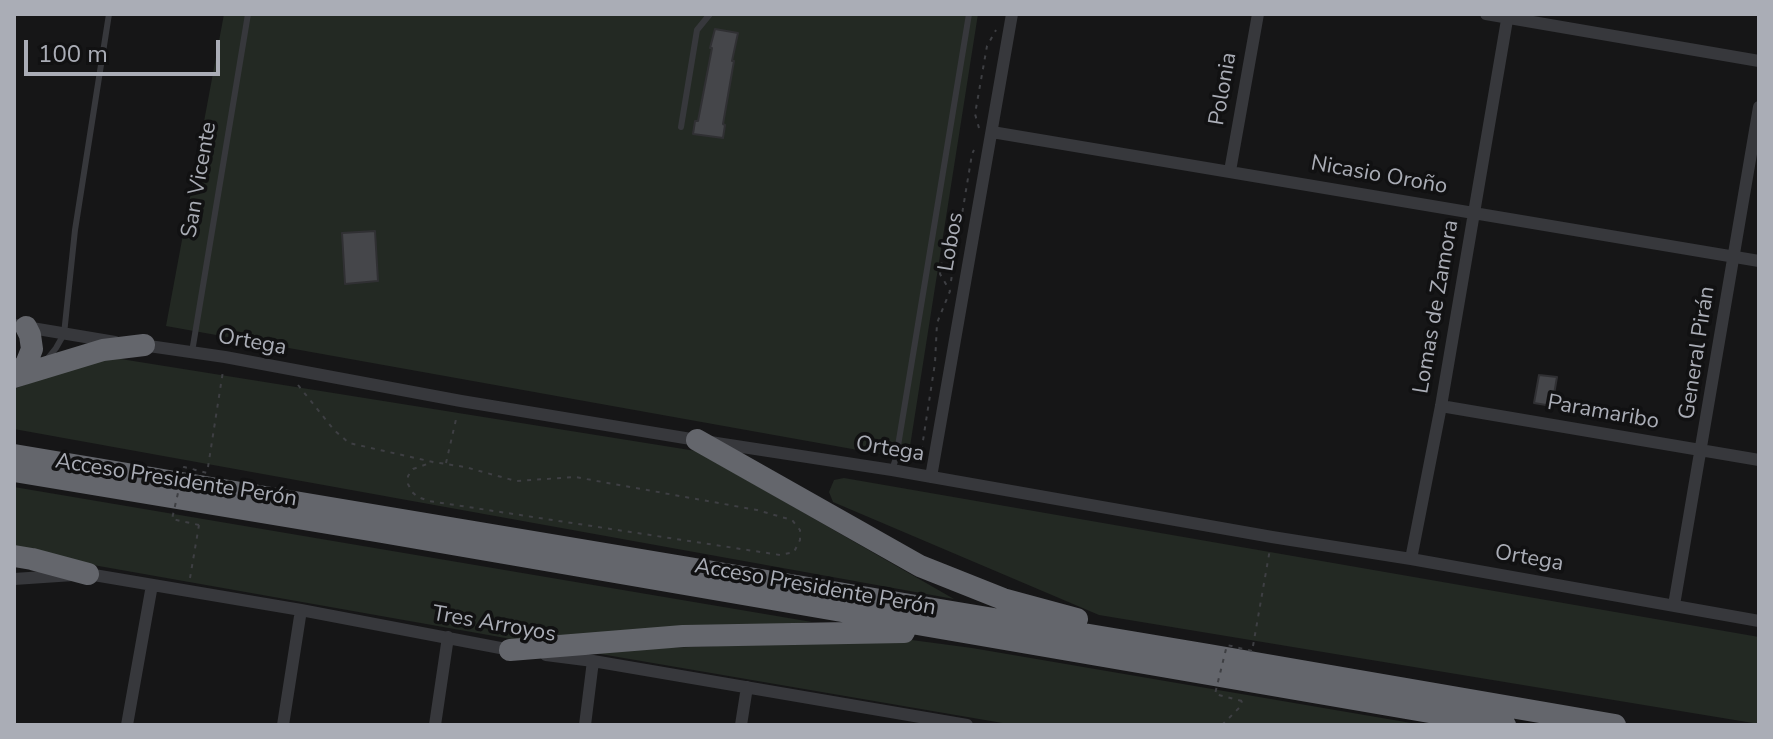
<!DOCTYPE html>
<meta charset="utf-8">
<style>
body{margin:0}
#map{position:relative;width:1773px;height:739px;overflow:hidden;background:#161617;font-family:"Nunito Sans",sans-serif}
canvas{display:block}
.frame{position:absolute;inset:0;border:16px solid #aaadb6;pointer-events:none}
.scale{position:absolute;left:24px;top:40px;width:196px;height:36px;box-sizing:border-box;border:4px solid #aaadb6;border-top:0;padding-left:10px;font-size:24px;line-height:28px;white-space:nowrap;color:#aaadb6;-webkit-text-stroke:6px #111112;paint-order:stroke}
</style>
<div id="map">
<canvas width="1773" height="739"></canvas>
<div class="frame"></div>
<div class="scale">100 m</div>
</div>
<script>
const ctx = document.querySelector('canvas').getContext('2d');
ctx.lineJoin = 'round';
function fillPath(path, color) { ctx.fillStyle = color; ctx.fill(path, 'evenodd'); }
const poly = rows => new Path2D(rows.map(r => 'M' + r).join(''));
function stroke(path, color, width, dash) { ctx.strokeStyle = color; ctx.lineWidth = width; ctx.lineCap = dash ? 'butt' : 'round'; ctx.setLineDash(dash || []); ctx.stroke(path); }
function write(font, color, halo, rows, align = 'center') {
  ctx.font = font + ' "Nunito Sans",sans-serif'; ctx.lineWidth = 7; ctx.setLineDash([]); ctx.textBaseline = 'middle'; ctx.strokeStyle = halo; ctx.fillStyle = color; for (const [text, x, y, turn = 0] of rows) {
    ctx.save(); ctx.translate(x, y); ctx.rotate((+turn || 0) * Math.PI / 180); ctx.textAlign = isNaN(turn) ? turn : align; if (halo) ctx.strokeText(text, 0, 0); ctx.fillText(text, 0, 0); ctx.restore();
  }
}
fillPath(poly([
 [224,14,978,14,908,459,166,326],
 [102,356,696,451,954,599,14,429,14,389],
 [844,478,1759,637,1759,724,1099,615,833,502,829,492,834,480],
 [14,487,812,622,540,639,511,639,14,551],
 [904,639,972,648,1423,725,1014,725,583,651]
]), '#232923');
const building = poly([
 [715,29,738,33,732,61,734,61,723,124,725,125,723,138,693,134,695,121,698,121,712,48,710,48,715,29],
 [375,231,378,281,345,284,342,233,375,231],
 [1539,375,1557,377,1552,406,1534,403,1539,375]
]);
fillPath(building, '#45464a');
stroke(building, '#303033', 2);
stroke(poly([
 [979,128,975,114,987,46,996,30],
 [951,281,972,154,974,150],
 [298,385,334,430,349,443,433,462,465,467,516,481,575,477,757,510,792,520,800,530,800,540,794,552,780,555,429,501,418,497,412,492,408,484,408,476,413,469,433,462],
 [920,460,935,363,937,323,950,291,940,274,942,260,956,250],
 [446,463,457,415],
 [208,467,223,371],
 [190,578,199,525],
 [1253,646,1270,549],
 [1222,725,1239,708,1242,701]
]), '#3e3f43', 2, [4, 6]);
stroke(poly([
 [681,127,697,30,710,14],
 [192,352,248,14],
 [48,358,56,348,64,334,75,230,109,14],
 [892,470,896,458,969,14]
]), '#37383c', 6);
stroke(poly([
 [1486,14,1759,61],
 [992,132,1759,261],
 [1230,171,1258,14],
 [14,325,115,342],
 [142,345,225,357,461,401,697,440,892,470,1272,537,1411,559,1759,621],
 [1441,406,1759,460],
 [931,477,1012,14],
 [1411,559,1441,406,1508,14],
 [14,579,88,574,301,610,516,651],
 [1674,605,1759,107],
 [546,655,593,661,967,725],
 [127,725,152,585],
 [283,725,301,610],
 [435,725,448,637],
 [585,725,593,661],
 [741,725,747,687]
]), '#37383c', 12);
stroke(poly([
 [14,376,26,364,32,349,30,335,26,327],
 [14,377,103,350,144,345],
 [697,440,920,566,1003,599,1077,619],
 [14,455,1209,655,1615,725],
 [14,471,382,532,1505,725],
 [14,556,32,559,88,574],
 [510,650,683,636,904,632]
]), '#64666c', 22);
stroke(poly([
 [199,525,172,519,184,467,207,473],
 [1242,701,1215,694,1227,645,1252,651]
]), '#3e3f43', 2, [4, 6]);
write('22px', '#aaadb6', '#111112', [
 ["Polonia",1224,89,-80],
 ["Nicasio Oroño",1379,176,10],
 ["San Vicente",200,180,-80],
 ["Lobos",952,242,-80],
 ["Lomas de Zamora",1437,307,-80],
 ["Ortega",252,343,10],
 ["General Pirán",1698,353,-81],
 ["Paramaribo",1603,413,10],
 ["Ortega",890,450,9],
 ["Acceso Presidente Perón",176,481,9],
 ["Ortega",1529,559,10],
 ["Acceso Presidente Perón",815,588,10],
 ["Tres Arroyos",494,625,10]
]);
</script>
